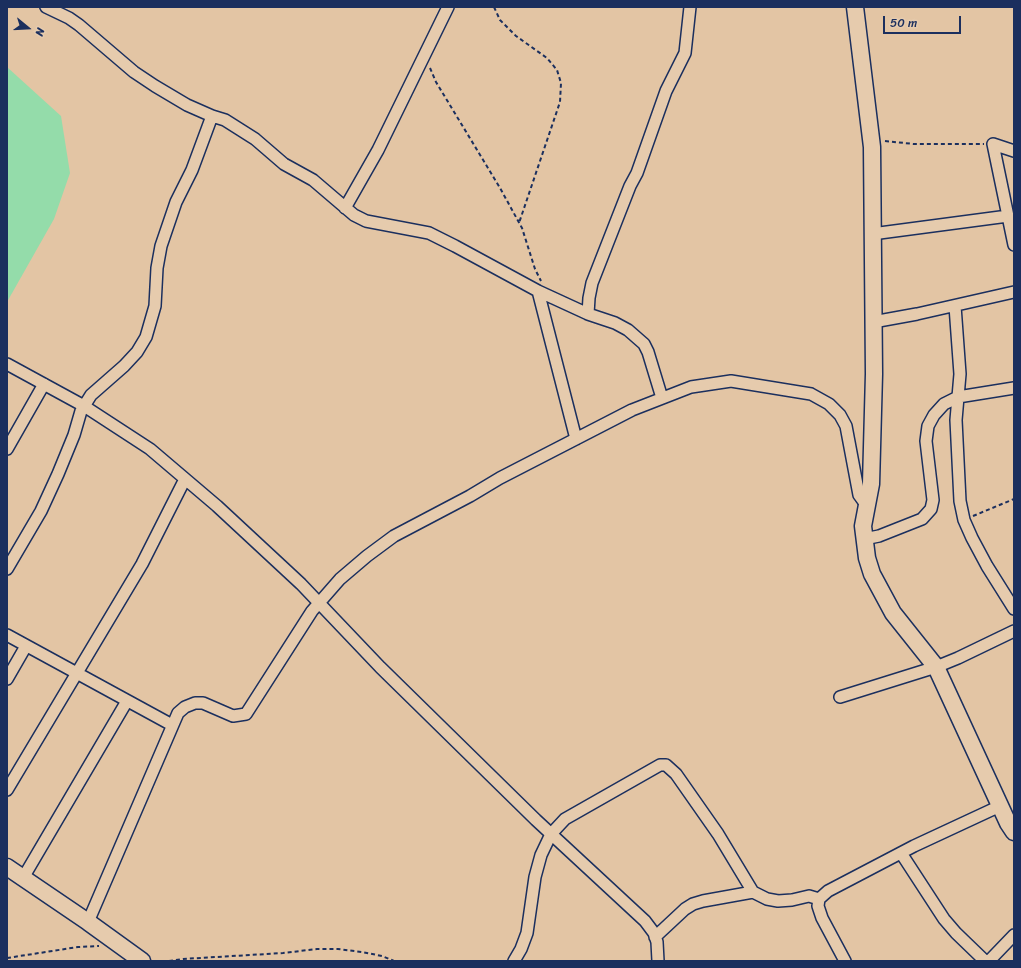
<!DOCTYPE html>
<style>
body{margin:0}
#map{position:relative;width:1021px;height:968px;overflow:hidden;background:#e3c5a4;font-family:Sriracha,sans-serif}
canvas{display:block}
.frame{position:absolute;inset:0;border:8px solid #1b2f5e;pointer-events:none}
.north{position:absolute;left:8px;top:8px;width:40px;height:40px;-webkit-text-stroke:3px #e6cbad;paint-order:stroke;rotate:108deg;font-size:11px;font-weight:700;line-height:16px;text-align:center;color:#1b2f5e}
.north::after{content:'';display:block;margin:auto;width:14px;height:18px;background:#1b2f5e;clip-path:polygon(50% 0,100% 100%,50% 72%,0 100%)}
.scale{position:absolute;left:883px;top:16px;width:78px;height:18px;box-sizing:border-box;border:2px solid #1b2f5e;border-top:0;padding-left:5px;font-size:12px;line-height:14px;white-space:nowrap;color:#1b2f5e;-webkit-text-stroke:3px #e6cbad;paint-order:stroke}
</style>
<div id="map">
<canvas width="1021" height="968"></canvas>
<div class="frame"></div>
<div class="north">N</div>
<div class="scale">50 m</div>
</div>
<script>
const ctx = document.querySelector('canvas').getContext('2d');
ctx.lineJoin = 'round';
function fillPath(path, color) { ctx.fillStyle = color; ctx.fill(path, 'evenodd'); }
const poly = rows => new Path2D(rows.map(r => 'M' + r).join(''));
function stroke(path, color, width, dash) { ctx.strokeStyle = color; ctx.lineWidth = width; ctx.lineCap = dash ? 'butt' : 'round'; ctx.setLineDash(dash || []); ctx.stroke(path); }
fillPath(poly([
 [7,67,61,116,70,173,54,219,7,302]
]), '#94dcaa');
const street = poly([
 [46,7,69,18,79,25,134,72,155,86,187,105,212,116,225,120,255,139,284,164,313,180,354,215,366,221,429,233,455,246,538,291,588,314,615,323,628,330,644,344,648,352,662,398],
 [1014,151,993,144,1014,245],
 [345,208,378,150,448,7],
 [872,234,1008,216],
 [538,291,576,439],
 [955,306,960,374,956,420,960,501,964,520,972,538,987,566,1014,609],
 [588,314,589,298,592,283,630,186,637,173,666,91,685,53,690,7],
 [873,322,917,314,1014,292],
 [7,364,84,406,150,449,217,506,301,584,380,667,536,820,645,921,654,933,657,942,658,961],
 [7,449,44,384],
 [864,539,879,536,922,519,931,509,933,500,926,441,928,426,934,415,944,404,958,397,1014,388],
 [7,569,41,511,58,474,74,435,81,411,91,395,124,366,137,352,146,337,155,306,157,268,161,246,176,202,192,170,212,116],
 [7,635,172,725],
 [7,679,26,646],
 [840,697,936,667,958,658,1014,631],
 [7,790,142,564,185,479],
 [901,853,944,919,956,933,985,961],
 [23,878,127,701],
 [88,922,178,713,185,707,195,703,203,703,233,716,246,714,312,611,340,579,367,556,394,536,470,496,500,478,632,410,691,387,731,381,811,394,829,404,840,415,846,426,859,495,867,506],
 [655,937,685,909,693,904,703,901,753,892,767,899,778,901,792,900,809,896,819,899],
 [514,961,521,949,527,933,535,877,541,855,551,834,565,819,660,765,666,765,676,774,718,834,753,892],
 [845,961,822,918,818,906,819,899,828,891,914,846,1000,806],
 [989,961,1014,935]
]);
const secondary = poly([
 [855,7,872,147,874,374,871,484,863,526,867,558,872,574,893,613,936,667,1008,823,1014,832],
 [7,867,88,922,142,961]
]);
stroke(street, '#1b2f5e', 14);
stroke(secondary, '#1b2f5e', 19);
stroke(poly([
 [494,7,500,20,516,36,547,58,557,70,561,83,560,102,519,223],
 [430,68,436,82,500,188,522,228,535,269,541,281],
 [885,141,914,144,984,144],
 [973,516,1014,499],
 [7,958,78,947,99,946],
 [169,961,183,959,283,953,317,949,338,949,362,952,382,956,394,961]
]), '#1b2f5e', 2, [4, 3]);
stroke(street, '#e6cbad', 11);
stroke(secondary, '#e6cbad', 16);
</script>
